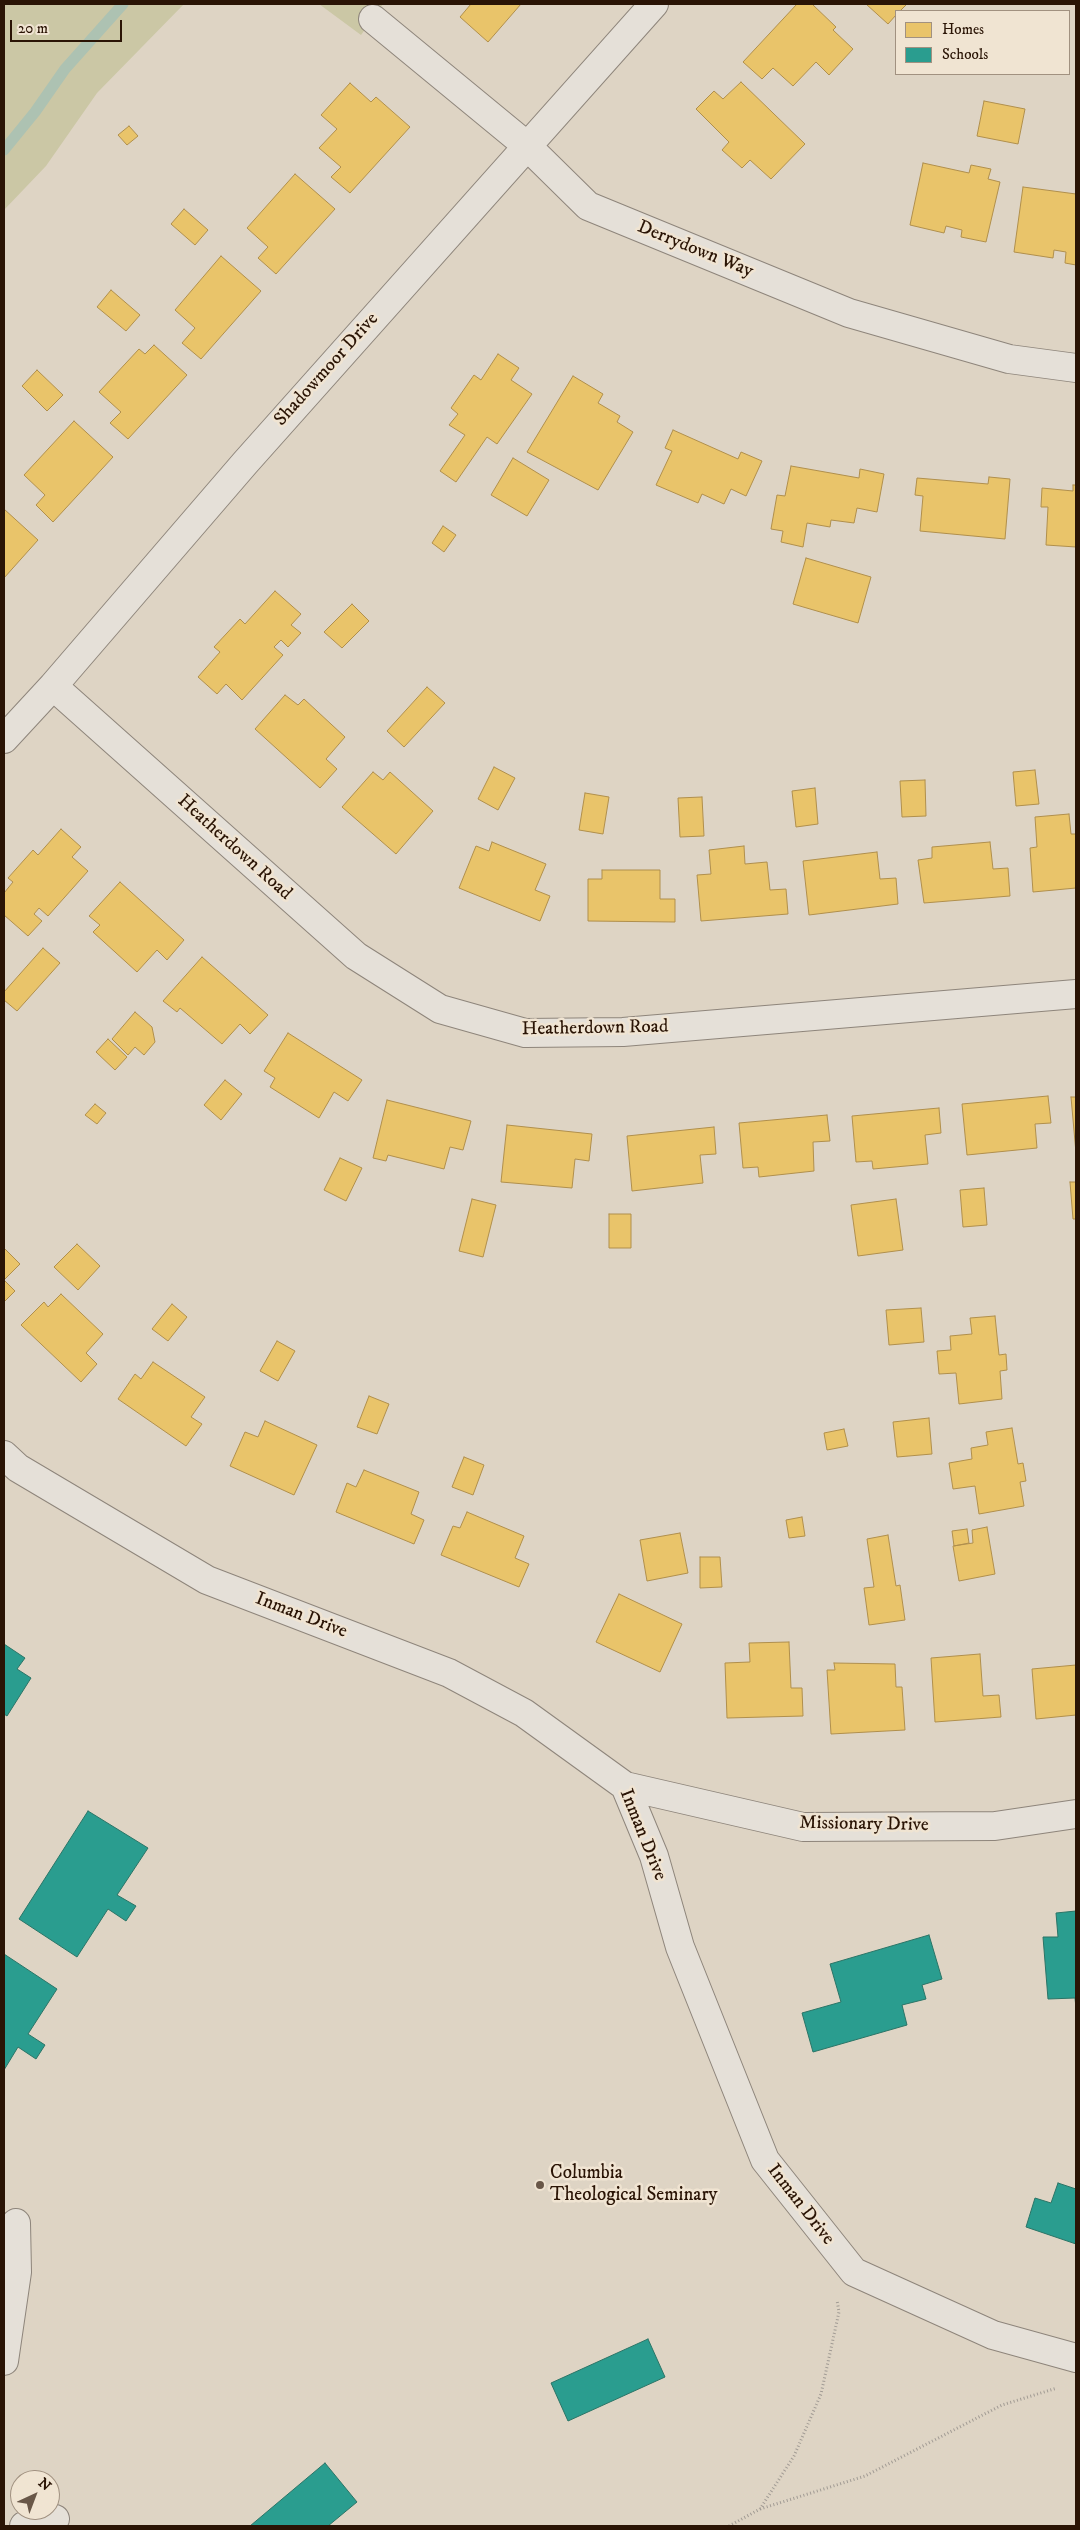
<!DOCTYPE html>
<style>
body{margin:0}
#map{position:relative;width:1080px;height:2530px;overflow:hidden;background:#ded4c4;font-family:"IM FELL DW Pica",serif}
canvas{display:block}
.frame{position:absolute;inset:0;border:5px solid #2a1405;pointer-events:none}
.legend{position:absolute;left:895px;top:10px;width:175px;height:65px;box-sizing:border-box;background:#f0e4d2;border:1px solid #a19180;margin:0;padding:6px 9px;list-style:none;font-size:15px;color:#2a1405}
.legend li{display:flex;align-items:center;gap:10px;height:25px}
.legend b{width:25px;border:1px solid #a19180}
.north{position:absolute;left:10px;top:2470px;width:50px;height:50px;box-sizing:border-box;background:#f0e4d2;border:1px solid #a19180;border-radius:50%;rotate:43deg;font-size:14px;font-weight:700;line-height:20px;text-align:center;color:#2a1405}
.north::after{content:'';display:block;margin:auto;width:18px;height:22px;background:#695748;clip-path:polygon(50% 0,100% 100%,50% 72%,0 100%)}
.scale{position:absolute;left:10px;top:20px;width:112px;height:22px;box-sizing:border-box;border:2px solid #2a1405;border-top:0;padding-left:6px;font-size:15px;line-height:18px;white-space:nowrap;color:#2a1405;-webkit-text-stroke:4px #f0e4d2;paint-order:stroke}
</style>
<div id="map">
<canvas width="1080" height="2530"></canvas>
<div class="frame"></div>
<ul class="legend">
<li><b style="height:14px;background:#e9c46a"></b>Homes</li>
<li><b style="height:14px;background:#2a9d8f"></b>Schools</li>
</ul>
<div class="north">N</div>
<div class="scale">20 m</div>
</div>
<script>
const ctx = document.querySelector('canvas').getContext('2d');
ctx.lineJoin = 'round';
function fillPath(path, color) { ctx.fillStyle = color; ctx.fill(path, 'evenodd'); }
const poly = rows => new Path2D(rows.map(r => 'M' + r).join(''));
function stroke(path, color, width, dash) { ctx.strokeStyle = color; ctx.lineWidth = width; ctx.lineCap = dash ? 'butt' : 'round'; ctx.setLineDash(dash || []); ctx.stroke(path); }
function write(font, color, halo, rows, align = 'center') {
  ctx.font = font + ' "IM FELL DW Pica",serif'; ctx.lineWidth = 5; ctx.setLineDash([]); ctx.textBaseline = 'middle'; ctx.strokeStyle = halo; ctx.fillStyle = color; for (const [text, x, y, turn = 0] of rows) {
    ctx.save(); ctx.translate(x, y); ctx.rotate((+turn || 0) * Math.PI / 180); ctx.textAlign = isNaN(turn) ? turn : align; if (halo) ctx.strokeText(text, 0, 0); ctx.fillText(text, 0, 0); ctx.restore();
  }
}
fillPath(poly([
 [4,4,184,4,97,93,46,166,4,210],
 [319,4,383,4,361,35]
]), '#cbc7a5');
const homes = poly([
 [471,4,521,4,488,42,460,17,471,4],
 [797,4,812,4,836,27,833,30,853,49,829,75,816,62,793,86,773,68,762,79,743,62,797,4],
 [866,4,907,4,900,11,896,11,896,15,888,24,866,4],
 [741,82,805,144,771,179,750,160,742,168,722,150,729,142,696,109,714,91,723,99,741,82],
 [350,83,371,102,376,97,410,127,350,193,331,177,341,167,319,148,337,129,321,115,350,83],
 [984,101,1025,109,1018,144,977,136,984,101],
 [129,126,138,136,127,145,118,135,129,126],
 [923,163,969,173,971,165,991,169,988,179,1000,182,986,242,961,237,962,230,946,226,944,233,910,225,923,163],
 [295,174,335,209,276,274,258,258,268,247,247,228,295,174],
 [1023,187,1076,194,1076,265,1065,263,1066,252,1054,250,1053,258,1014,252,1023,187],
 [184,209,208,230,195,245,171,224,184,209],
 [221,256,261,291,201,359,182,343,195,328,175,310,221,256],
 [111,290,140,315,126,331,97,307,111,290],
 [154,345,187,375,128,439,110,423,121,412,99,392,139,349,145,354,154,345],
 [498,354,519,368,511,380,532,394,497,444,487,437,456,482,440,471,465,435,449,425,458,414,451,408,474,375,481,380,498,354],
 [37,370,63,395,47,411,22,386,37,370],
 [573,376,603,394,598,403,620,416,617,422,633,432,598,490,527,452,573,376],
 [74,421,113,457,53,522,36,505,45,495,24,475,74,421],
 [673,430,738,459,741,452,762,461,746,496,731,489,724,504,702,494,698,503,656,485,672,451,665,448,673,430],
 [513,458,549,480,527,516,491,495,513,458],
 [791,466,859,478,860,469,884,474,877,512,857,508,854,523,831,520,830,527,807,523,803,547,781,542,783,531,771,529,777,495,785,496,791,466],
 [989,477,1010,479,1005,539,920,531,923,496,915,495,917,478,988,484,989,477],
 [1073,485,1076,485,1076,547,1046,545,1048,507,1041,507,1042,488,1073,491,1073,485],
 [4,509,38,540,4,578,4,509],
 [443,526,456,535,444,552,432,543,443,526],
 [806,558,871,577,858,623,793,604,806,558],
 [275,591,301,614,291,625,301,633,288,647,281,640,274,647,283,655,242,700,226,684,217,694,198,677,220,652,214,647,240,619,245,624,275,591],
 [352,604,369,621,342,648,324,632,352,604],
 [427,687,445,703,404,747,387,731,427,687],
 [285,695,298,705,304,699,345,737,326,759,337,769,320,788,255,729,285,695],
 [494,767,515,778,498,810,478,799,494,767],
 [1035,770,1039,804,1016,806,1013,772,1035,770],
 [373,772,383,780,390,772,433,811,396,854,342,807,373,772],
 [925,780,926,816,902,817,900,781,925,780],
 [815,788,818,824,796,827,792,791,815,788],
 [585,793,609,797,603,834,579,830,585,793],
 [702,797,704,836,680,837,678,798,702,797],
 [1069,814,1071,834,1076,834,1076,888,1033,892,1030,848,1037,847,1035,817,1069,814],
 [61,829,81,847,72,857,88,871,48,916,39,908,34,914,42,921,28,936,4,915,4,893,13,882,8,878,33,850,38,855,61,829],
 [492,842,546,864,535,890,550,896,540,921,459,888,476,846,489,851,492,842],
 [990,842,993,869,1008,868,1010,896,924,903,918,860,932,858,932,847,990,842],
 [744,846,745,864,767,862,770,890,786,889,788,914,701,921,697,875,711,874,709,850,744,846],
 [877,852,880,879,896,878,898,904,809,915,803,861,877,852],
 [602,870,660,870,660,899,675,899,675,922,588,921,588,879,602,879,602,870],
 [120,882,184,940,167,960,157,950,137,972,93,932,100,925,89,916,120,882],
 [43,948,60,963,17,1011,4,1000,4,992,43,948],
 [202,957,268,1015,250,1034,240,1024,222,1044,180,1008,177,1012,163,1001,202,957],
 [135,1012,152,1027,155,1042,144,1055,135,1047,128,1055,112,1039,135,1012],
 [288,1033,362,1080,348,1101,334,1092,319,1118,270,1087,275,1078,264,1071,288,1033],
 [108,1039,127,1057,115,1070,96,1052,108,1039],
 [225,1080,242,1094,221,1120,204,1105,225,1080],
 [1048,1096,1051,1123,1035,1124,1037,1148,967,1155,962,1104,1048,1096],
 [1071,1097,1076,1097,1076,1153,1071,1097],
 [387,1100,471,1121,463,1150,450,1147,444,1169,388,1155,386,1161,373,1158,387,1100],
 [95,1104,106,1113,97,1124,85,1115,95,1104],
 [939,1108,941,1133,925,1135,928,1164,873,1169,872,1161,856,1162,852,1116,939,1108],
 [827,1115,830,1141,813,1142,814,1171,759,1177,758,1167,743,1168,739,1123,827,1115],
 [507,1125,592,1134,589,1161,575,1159,572,1188,501,1182,507,1125],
 [714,1127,716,1154,700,1155,703,1183,632,1191,627,1136,714,1127],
 [340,1158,362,1168,346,1201,324,1190,340,1158],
 [1070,1182,1076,1182,1076,1219,1073,1219,1070,1182],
 [984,1188,987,1225,963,1227,960,1190,984,1188],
 [472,1199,496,1205,483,1257,459,1251,472,1199],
 [896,1199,903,1250,858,1256,851,1205,896,1199],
 [609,1214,631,1214,631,1248,609,1248,609,1214],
 [77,1244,100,1266,78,1290,54,1267,77,1244],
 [4,1248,20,1264,4,1280,15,1291,4,1302,4,1248],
 [61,1294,103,1334,86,1353,97,1364,81,1382,21,1325,44,1302,48,1307,61,1294],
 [172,1304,187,1317,168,1341,152,1329,172,1304],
 [921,1308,924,1342,889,1345,886,1310,921,1308],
 [995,1316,999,1355,1006,1354,1007,1370,1000,1371,1002,1399,959,1404,956,1373,939,1374,937,1351,951,1350,950,1336,972,1334,970,1318,995,1316],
 [277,1341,295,1351,278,1381,260,1371,277,1341],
 [153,1362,205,1397,191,1417,202,1424,186,1446,118,1399,135,1374,141,1379,153,1362],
 [369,1396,389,1404,377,1434,357,1427,369,1396],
 [929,1418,932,1454,897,1457,893,1422,929,1418],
 [265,1421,317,1445,294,1495,230,1466,245,1432,258,1437,265,1421],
 [1012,1428,1018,1464,1023,1463,1026,1481,1020,1482,1024,1506,979,1514,975,1486,953,1489,949,1463,972,1459,971,1448,988,1445,986,1432,1012,1428],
 [844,1429,848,1446,827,1450,824,1433,844,1429],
 [464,1457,484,1465,473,1495,452,1487,464,1457],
 [364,1470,419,1492,411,1514,424,1520,414,1544,336,1512,347,1483,356,1487,364,1470],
 [467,1512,524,1536,515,1558,529,1564,519,1587,441,1555,453,1526,460,1528,467,1512],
 [802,1517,805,1536,789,1538,786,1520,802,1517],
 [987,1527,995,1574,959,1581,953,1546,973,1543,972,1530,987,1527],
 [967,1529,969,1543,954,1546,952,1531,967,1529],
 [680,1533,688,1573,647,1581,640,1540,680,1533],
 [888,1535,896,1586,900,1585,905,1620,869,1625,864,1588,874,1587,867,1539,888,1535],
 [700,1557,720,1557,722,1587,700,1588,700,1557],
 [619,1594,682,1624,660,1672,596,1642,619,1594],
 [789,1642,791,1688,802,1688,803,1716,727,1718,725,1663,750,1662,749,1643,789,1642],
 [980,1654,983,1696,999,1695,1001,1717,935,1722,931,1658,980,1654],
 [834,1663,895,1664,896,1687,902,1687,905,1730,831,1734,827,1670,835,1670,834,1663],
 [1076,1665,1076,1715,1036,1719,1032,1669,1076,1665]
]);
fillPath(homes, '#e9c46a');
stroke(homes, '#b08f4c', 1);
const schools = poly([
 [4,1644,25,1658,17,1669,31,1678,7,1716,4,1714,4,1644],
 [88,1811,148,1848,117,1895,136,1906,126,1921,108,1909,77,1957,19,1919,88,1811],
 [1076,1911,1076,2008,1075,1998,1048,1999,1043,1937,1058,1937,1056,1913,1076,1911],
 [929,1935,942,1979,922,1985,926,1999,902,2005,907,2025,813,2052,802,2013,841,2002,830,1964,929,1935],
 [4,1954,57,1989,28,2034,45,2045,36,2059,18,2047,4,2070,4,1954],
 [1058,2183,1076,2189,1076,2244,1026,2227,1035,2198,1051,2203,1058,2183],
 [648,2339,665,2377,568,2421,551,2383,648,2339],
 [325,2463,357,2502,328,2526,250,2526,325,2463]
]);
fillPath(schools, '#2a9d8f');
stroke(schools, '#2a7466', 1);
stroke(poly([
 [4,150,35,112,65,69,123,4]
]), '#adc2b2', 11);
const minor = poly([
 [373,19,526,145,588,206,849,313,1009,359,1076,368],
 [53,686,356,956,440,1009,525,1033,623,1032,1076,994],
 [4,739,53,686,245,463,654,4],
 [4,1455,18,1468,207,1580,449,1673,524,1713,625,1786,654,1856,680,1947,765,2160,854,2272,993,2335,1076,2358],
 [625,1786,803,1827,995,1826,1076,1814],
 [4,2361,17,2272,16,2223],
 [24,2526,55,2519]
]);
stroke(minor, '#8e857b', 30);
stroke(poly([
 [760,2509,865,2476,1002,2405,1057,2388],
 [729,2526,760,2509,794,2456,821,2394,839,2312,837,2300]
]), '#a19b94', 3, [1, 2.5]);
stroke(minor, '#e5e0d8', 28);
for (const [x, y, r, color] of [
 [540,2185,5,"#695748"]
]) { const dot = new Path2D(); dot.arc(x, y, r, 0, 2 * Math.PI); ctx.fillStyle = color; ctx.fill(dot); stroke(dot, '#f0e4d2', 2); }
write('19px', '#2a1405', '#f0e4d2', [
 ["Derrydown Way",695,250,22],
 ["Shadowmoor Drive",327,370,-48],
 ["Heatherdown Road",234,848,42],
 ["Heatherdown Road",595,1029,-1],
 ["Inman Drive",301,1616,21],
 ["Missionary Drive",864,1825,1],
 ["Inman Drive",642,1835,68],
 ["Inman Drive",800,2205,52]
]);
write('19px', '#2a1405', '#f0e4d2', [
 ["Columbia",550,2174],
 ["Theological Seminary",550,2196]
], 'left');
</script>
